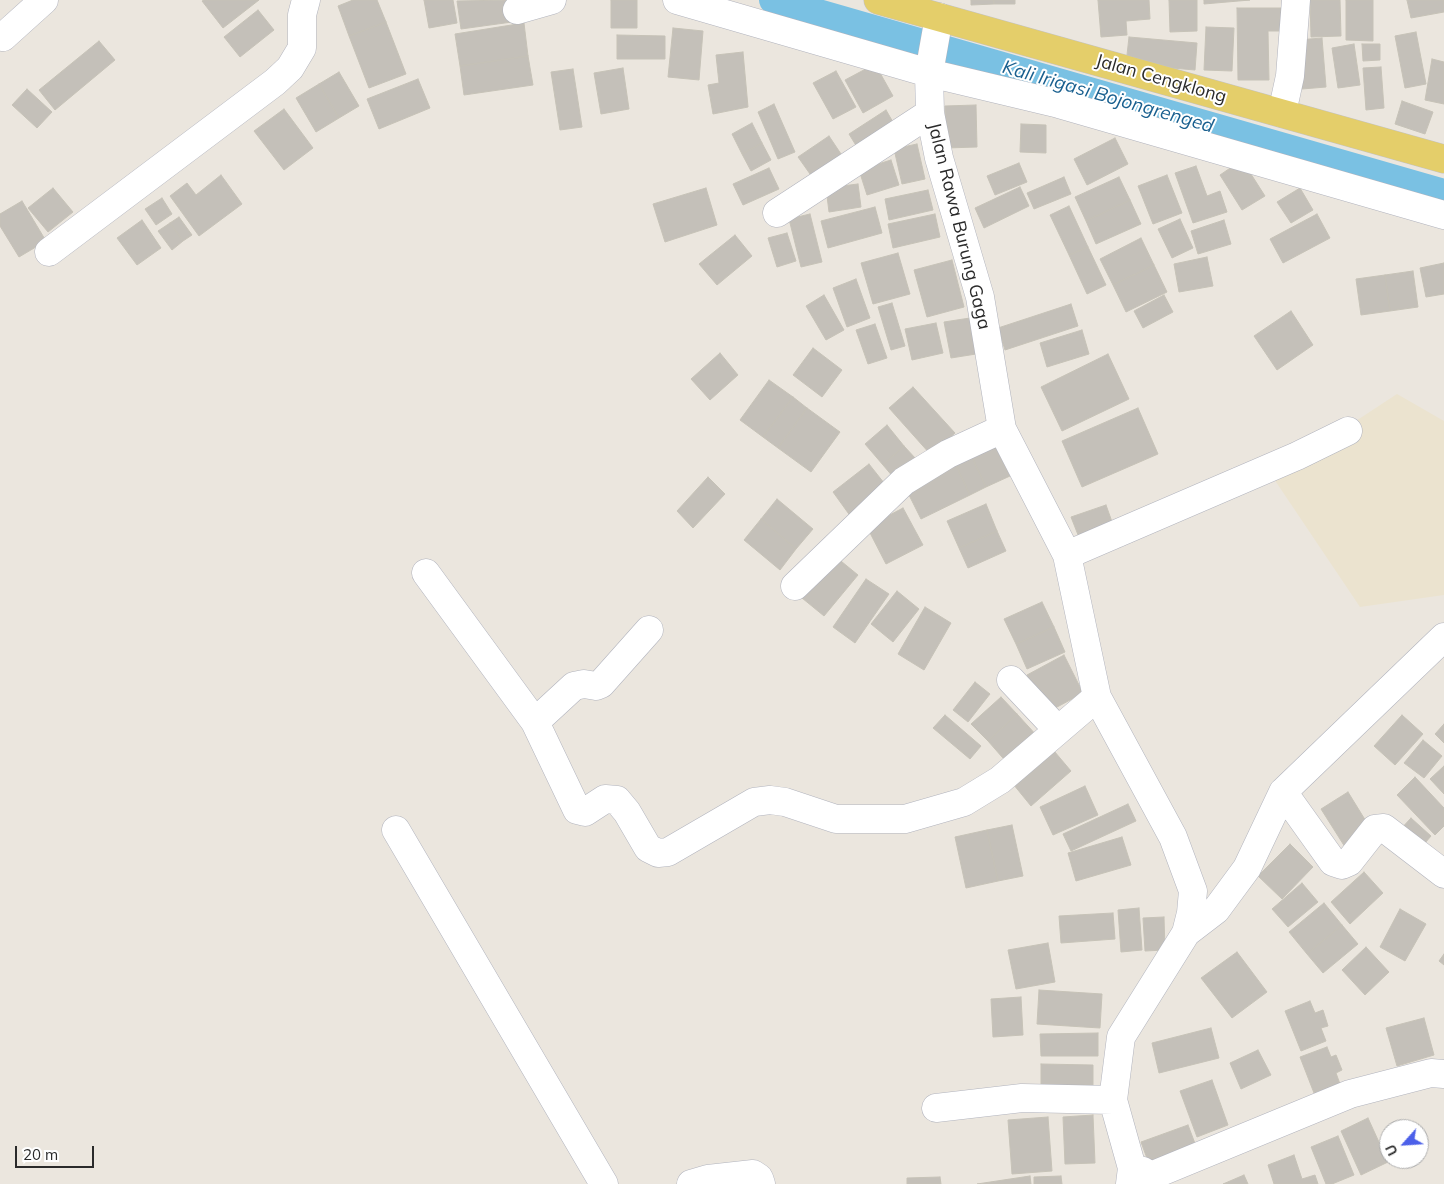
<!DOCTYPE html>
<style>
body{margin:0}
#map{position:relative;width:1444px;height:1184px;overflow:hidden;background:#ebe6de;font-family:Mulish,sans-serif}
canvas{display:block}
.north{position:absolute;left:1379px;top:1119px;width:50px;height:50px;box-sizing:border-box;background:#fff;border:1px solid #aaa;border-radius:50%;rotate:244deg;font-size:14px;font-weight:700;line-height:20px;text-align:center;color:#2a2a2a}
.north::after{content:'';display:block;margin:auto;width:18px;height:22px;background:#4c60e9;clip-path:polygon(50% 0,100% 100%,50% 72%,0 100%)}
.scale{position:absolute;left:15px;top:1146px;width:79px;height:22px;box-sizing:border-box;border:2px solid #2a2a2a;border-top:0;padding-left:6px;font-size:15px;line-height:18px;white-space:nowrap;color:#2a2a2a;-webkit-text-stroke:4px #fff;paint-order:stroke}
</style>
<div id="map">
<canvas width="1444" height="1184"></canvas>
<div class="north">U</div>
<div class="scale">20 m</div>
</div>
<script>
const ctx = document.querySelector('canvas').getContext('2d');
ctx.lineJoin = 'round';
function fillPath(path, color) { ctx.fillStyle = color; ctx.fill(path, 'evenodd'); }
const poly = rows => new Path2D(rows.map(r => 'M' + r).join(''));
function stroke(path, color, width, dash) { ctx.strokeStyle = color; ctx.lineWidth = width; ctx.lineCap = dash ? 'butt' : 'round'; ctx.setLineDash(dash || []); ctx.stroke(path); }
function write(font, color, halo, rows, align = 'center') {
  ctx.font = font + ' Mulish,sans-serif'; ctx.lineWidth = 4; ctx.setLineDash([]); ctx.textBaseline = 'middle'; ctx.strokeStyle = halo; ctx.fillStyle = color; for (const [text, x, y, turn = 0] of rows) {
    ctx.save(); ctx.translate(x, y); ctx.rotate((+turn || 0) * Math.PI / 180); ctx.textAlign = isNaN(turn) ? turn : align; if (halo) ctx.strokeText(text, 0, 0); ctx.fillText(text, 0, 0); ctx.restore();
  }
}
fillPath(poly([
 [1397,394,1444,421,1444,595,1360,607,1272,476]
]), '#ebe3cf');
stroke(poly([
 [773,0,1444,193]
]), '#7ac1e3', 28);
const building = poly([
 [204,0,259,0,223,28,202,1,204,0],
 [353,0,377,0,386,22,349,36,338,6,353,0],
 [424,0,453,0,457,23,429,28,424,0],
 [509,0,512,22,461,29,457,1,509,0],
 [611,0,637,0,637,28,611,28,611,0],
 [971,0,994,0,994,4,971,5,971,0],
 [994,0,1015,0,1015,4,994,4,994,0],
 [1098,0,1149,0,1150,19,1126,21,1127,35,1101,37,1098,0],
 [1169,0,1197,0,1197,31,1170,32,1169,0],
 [1204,0,1250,0,1204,4,1204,0],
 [1310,0,1340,0,1341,36,1311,37,1310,0],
 [1346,0,1373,0,1373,41,1346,40,1346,0],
 [1407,0,1444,0,1444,12,1411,18,1407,0],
 [1237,8,1283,8,1283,31,1268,31,1269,80,1238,80,1237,8],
 [258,10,274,30,240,57,224,37,258,10],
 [386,22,406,74,369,88,349,36,386,22],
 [524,23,528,56,460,66,455,34,524,23],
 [1206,27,1234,28,1232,71,1204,70,1206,27],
 [673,28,703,31,699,80,668,77,673,28],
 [1416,32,1426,84,1405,88,1395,36,1416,32],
 [617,35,665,36,665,59,617,59,617,35],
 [1129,37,1197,43,1195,70,1126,64,1129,37],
 [1322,38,1326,87,1302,89,1298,40,1322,38],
 [99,41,115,60,55,110,39,90,99,41],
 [1354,44,1360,85,1338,88,1332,48,1354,44],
 [1362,44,1380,44,1380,60,1363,61,1362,44],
 [743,52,748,107,713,114,708,85,719,83,716,55,743,52],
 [528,56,533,85,464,95,460,66,528,56],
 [1432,59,1444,62,1444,104,1425,100,1432,59],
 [875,64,893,96,863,113,845,80,875,64],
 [1381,67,1384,108,1366,110,1363,68,1381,67],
 [623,68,629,109,601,114,594,73,623,68],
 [573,69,582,127,560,130,551,72,573,69],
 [836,71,856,107,833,119,813,83,836,71],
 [339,72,359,106,339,118,319,84,339,72],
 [418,79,430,108,379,129,367,99,418,79],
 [319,84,339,118,316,132,296,98,319,84],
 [27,89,52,112,37,128,12,105,27,89],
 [1402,101,1433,112,1425,134,1395,124,1402,101],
 [774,104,795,152,778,159,758,112,774,104],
 [976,105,977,147,946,148,945,106,976,105],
 [284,109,313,148,284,170,254,131,284,109],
 [886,110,897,129,860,152,849,134,886,110],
 [752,123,762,143,742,154,732,134,752,123],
 [1021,124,1046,125,1046,153,1020,152,1021,124],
 [829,136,845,160,815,181,798,157,829,136],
 [1115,138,1128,164,1087,185,1074,159,1115,138],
 [762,143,771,160,751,171,742,154,762,143],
 [917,144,925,179,902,184,894,149,917,144],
 [891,160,899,185,867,195,859,170,891,160],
 [1242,160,1265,196,1242,210,1220,175,1242,160],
 [1019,163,1027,182,995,195,987,176,1019,163],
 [1196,166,1207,196,1220,191,1227,212,1193,223,1175,173,1196,166],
 [769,168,779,189,743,205,733,184,769,168],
 [221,175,242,204,199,236,170,196,187,183,196,195,221,175],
 [1167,175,1182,213,1153,224,1138,186,1167,175],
 [1064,177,1071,194,1034,209,1027,193,1064,177],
 [1119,177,1130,200,1086,221,1075,197,1119,177],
 [858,184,861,207,829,212,826,188,858,184],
 [1020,187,1029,206,984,228,975,208,1020,187],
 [53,188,73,212,48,232,28,208,53,188],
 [706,188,717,225,665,242,653,204,706,188],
 [1300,188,1313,210,1291,223,1277,202,1300,188],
 [928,190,933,210,889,220,885,199,928,190],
 [162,198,172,214,156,225,145,209,162,198],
 [1130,200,1141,224,1096,244,1086,221,1130,200],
 [22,201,46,241,19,257,0,226,0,214,22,201],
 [1069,206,1088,247,1069,255,1050,215,1069,206],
 [875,207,882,233,828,248,821,221,875,207],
 [810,214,822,262,801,267,789,219,810,214],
 [935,214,940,237,893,248,888,224,935,214],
 [1317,214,1330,238,1283,263,1270,239,1317,214],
 [179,217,192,235,183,241,170,223,179,217],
 [1180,219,1193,248,1172,258,1158,229,1180,219],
 [142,220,161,248,137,265,117,238,142,220],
 [1224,220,1231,244,1198,254,1191,231,1224,220],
 [170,223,183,241,172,250,158,231,170,223],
 [787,233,796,261,777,267,768,238,787,233],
 [735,235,752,256,717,285,699,264,735,235],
 [1141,238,1154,265,1113,285,1100,259,1141,238],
 [1088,247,1106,285,1087,294,1069,255,1088,247],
 [898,253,910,294,873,304,861,263,898,253],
 [1207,257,1213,286,1179,292,1174,264,1207,257],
 [952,260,964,307,927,317,914,270,952,260],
 [1444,263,1444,294,1426,297,1420,268,1444,263],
 [1154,265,1167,292,1126,312,1113,285,1154,265],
 [1413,271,1418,307,1390,311,1385,275,1413,271],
 [1385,275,1390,311,1361,315,1356,279,1385,275],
 [856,279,870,318,847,327,833,288,856,279],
 [824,295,844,330,826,340,806,306,824,295],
 [1164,295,1173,312,1143,328,1134,311,1164,295],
 [892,303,905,346,891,350,878,307,892,303],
 [1071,304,1078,326,1005,350,998,328,1071,304],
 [1291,311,1313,345,1277,370,1254,336,1291,311],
 [970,318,976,354,951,358,944,322,970,318],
 [936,323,943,353,912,360,905,329,936,323],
 [875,324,887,358,868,364,856,330,875,324],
 [1082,330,1089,354,1047,367,1040,343,1082,330],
 [813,348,842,370,822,397,793,375,813,348],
 [720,353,738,375,710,400,691,379,720,353],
 [1108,354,1129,399,1062,431,1041,387,1108,354],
 [769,380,793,397,763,437,740,420,769,380],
 [913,387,955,433,931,455,889,408,913,387],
 [793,397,807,408,778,448,763,437,793,397],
 [807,408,840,432,811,472,778,448,807,408],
 [1138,408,1158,454,1082,487,1062,441,1138,408],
 [887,425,904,446,883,465,865,444,887,425],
 [994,444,1010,476,986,487,971,455,994,444],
 [904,446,916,459,894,478,883,465,904,446],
 [971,455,986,487,970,495,955,463,971,455],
 [955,463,970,495,921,519,905,487,955,463],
 [869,464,888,488,851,517,833,492,869,464],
 [708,477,725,494,693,528,677,511,708,477],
 [777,499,813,529,796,549,761,519,777,499],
 [986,504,997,531,959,548,947,521,986,504],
 [1106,505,1116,533,1082,545,1071,517,1106,505],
 [903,508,923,545,886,564,867,527,903,508],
 [761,519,796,549,780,570,744,540,761,519],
 [997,531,1006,551,968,568,959,548,997,531],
 [836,557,858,575,824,616,802,598,836,557],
 [866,579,889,594,855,643,833,627,866,579],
 [897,591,919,609,893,642,871,624,897,591],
 [1042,602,1054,627,1016,644,1004,619,1042,602],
 [925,607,951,623,924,670,898,654,925,607],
 [1054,627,1065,652,1027,669,1016,644,1054,627],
 [1064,655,1083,693,1046,713,1027,675,1064,655],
 [975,682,990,694,968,722,953,710,975,682],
 [1001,697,1017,714,988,741,971,724,1001,697],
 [1017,714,1038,737,1009,765,988,741,1017,714],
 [945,715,981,746,970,759,933,728,945,715],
 [1402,715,1423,734,1395,765,1374,746,1402,715],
 [1444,724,1444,743,1435,734,1444,724],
 [1423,740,1442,756,1424,778,1404,763,1423,740],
 [1049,745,1071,771,1031,806,1009,779,1049,745],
 [1444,766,1444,794,1430,779,1444,766],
 [1415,777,1444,808,1444,826,1435,835,1397,795,1415,777],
 [1085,786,1098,815,1053,835,1040,807,1085,786],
 [1348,792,1372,831,1345,847,1321,809,1348,792],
 [1128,804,1136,821,1071,851,1063,834,1128,804],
 [1411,818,1431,836,1420,849,1399,831,1411,818],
 [1012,825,1023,876,998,881,987,830,1012,825],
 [987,830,998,881,966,888,955,837,987,830],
 [1122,837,1131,865,1076,881,1068,853,1122,837],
 [1290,844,1313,867,1282,899,1258,876,1290,844],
 [1364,872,1383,893,1350,924,1331,902,1364,872],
 [1302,883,1318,902,1288,927,1272,909,1302,883],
 [1324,903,1342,925,1307,954,1289,932,1324,903],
 [1139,908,1142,950,1121,952,1118,910,1139,908],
 [1400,909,1426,924,1405,961,1380,947,1400,909],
 [1113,913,1115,939,1061,943,1059,916,1113,913],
 [1164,917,1165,950,1145,951,1143,918,1164,917],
 [1342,925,1358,944,1323,973,1307,954,1342,925],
 [1048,943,1055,982,1016,989,1008,950,1048,943],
 [1366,947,1389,972,1365,995,1342,970,1366,947],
 [1237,952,1267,992,1232,1018,1201,978,1237,952],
 [1444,954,1444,965,1439,961,1444,954],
 [1039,990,1102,994,1100,1028,1037,1024,1039,990],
 [1021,997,1023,1035,993,1037,991,999,1021,997],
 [1310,1001,1315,1013,1323,1010,1328,1026,1321,1028,1326,1041,1301,1051,1285,1011,1310,1001],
 [1424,1018,1434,1055,1397,1066,1386,1028,1424,1018],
 [1211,1028,1219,1058,1159,1073,1152,1043,1211,1028],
 [1098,1033,1098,1056,1041,1056,1040,1034,1098,1033],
 [1327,1047,1331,1057,1336,1055,1342,1070,1336,1073,1340,1084,1314,1093,1300,1057,1327,1047],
 [1258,1050,1271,1075,1241,1089,1230,1063,1258,1050],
 [1041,1064,1093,1065,1093,1095,1041,1094,1041,1064],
 [1212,1080,1228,1125,1197,1137,1180,1091,1212,1080],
 [1093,1115,1095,1163,1065,1164,1063,1117,1093,1115],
 [1048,1117,1052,1171,1012,1174,1008,1120,1048,1117],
 [1368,1118,1388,1162,1361,1175,1341,1131,1368,1118],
 [1188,1125,1199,1154,1152,1172,1141,1142,1188,1125],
 [1338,1136,1354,1175,1332,1184,1326,1184,1311,1147,1338,1136],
 [1294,1155,1302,1179,1315,1175,1318,1184,1274,1184,1268,1165,1294,1155],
 [1244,1175,1248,1184,1223,1184,1244,1175],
 [1030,1176,1031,1184,977,1184,1030,1176],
 [1061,1176,1062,1184,1034,1184,1034,1177,1061,1176],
 [940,1177,941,1184,907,1184,907,1178,940,1177]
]);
fillPath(building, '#c4c0b9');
stroke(building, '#c6c2b7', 1);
const minor = poly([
 [677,0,929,73,1059,104,1444,215],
 [517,10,552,0],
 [939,17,929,73,930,113,939,158,980,297,1002,429,1067,555,1097,697,1173,837,1193,891,1191,913,1186,933,1121,1037,1113,1100,1132,1168,1130,1184],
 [3,37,44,0],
 [1282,113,1290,76,1296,0],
 [777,213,930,113],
 [49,252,275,82,290,68,302,48,302,15,306,0],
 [1067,555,1297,456,1348,431],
 [426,573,535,722,577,810,585,812,605,799,617,800,627,812,648,848,658,853,668,852,754,802,770,800,785,802,836,819,905,819,964,802,1000,780,1097,697],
 [795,586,904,481,948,454,1002,429],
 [1011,680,1058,730],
 [535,722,574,686,584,684,596,686,601,684,649,630],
 [1283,792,1333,862,1342,865,1349,862,1375,829,1384,828,1444,874],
 [396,830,604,1184],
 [1186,933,1216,910,1247,868,1283,792,1444,637],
 [936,1108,1022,1098,1113,1100],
 [1132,1168,1143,1171,1151,1176,1350,1094,1431,1073,1444,1074],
 [691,1184,708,1179,753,1174,759,1178,761,1184]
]);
const major = poly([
 [878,0,1444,159]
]);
stroke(minor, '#b1b3bd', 29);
stroke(major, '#c3c3c3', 29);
stroke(minor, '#fff', 28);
stroke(major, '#e4ce6a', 28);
write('18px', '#2a2a2a', '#fff', [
 ["Jalan Cengklong",1161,79,16],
 ["Jalan Rawa Burung Gaga",959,226,76]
]);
write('italic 19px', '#1a608f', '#fff', [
 ["Kali Irigasi Bojongrenged",1108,97,16]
]);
</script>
